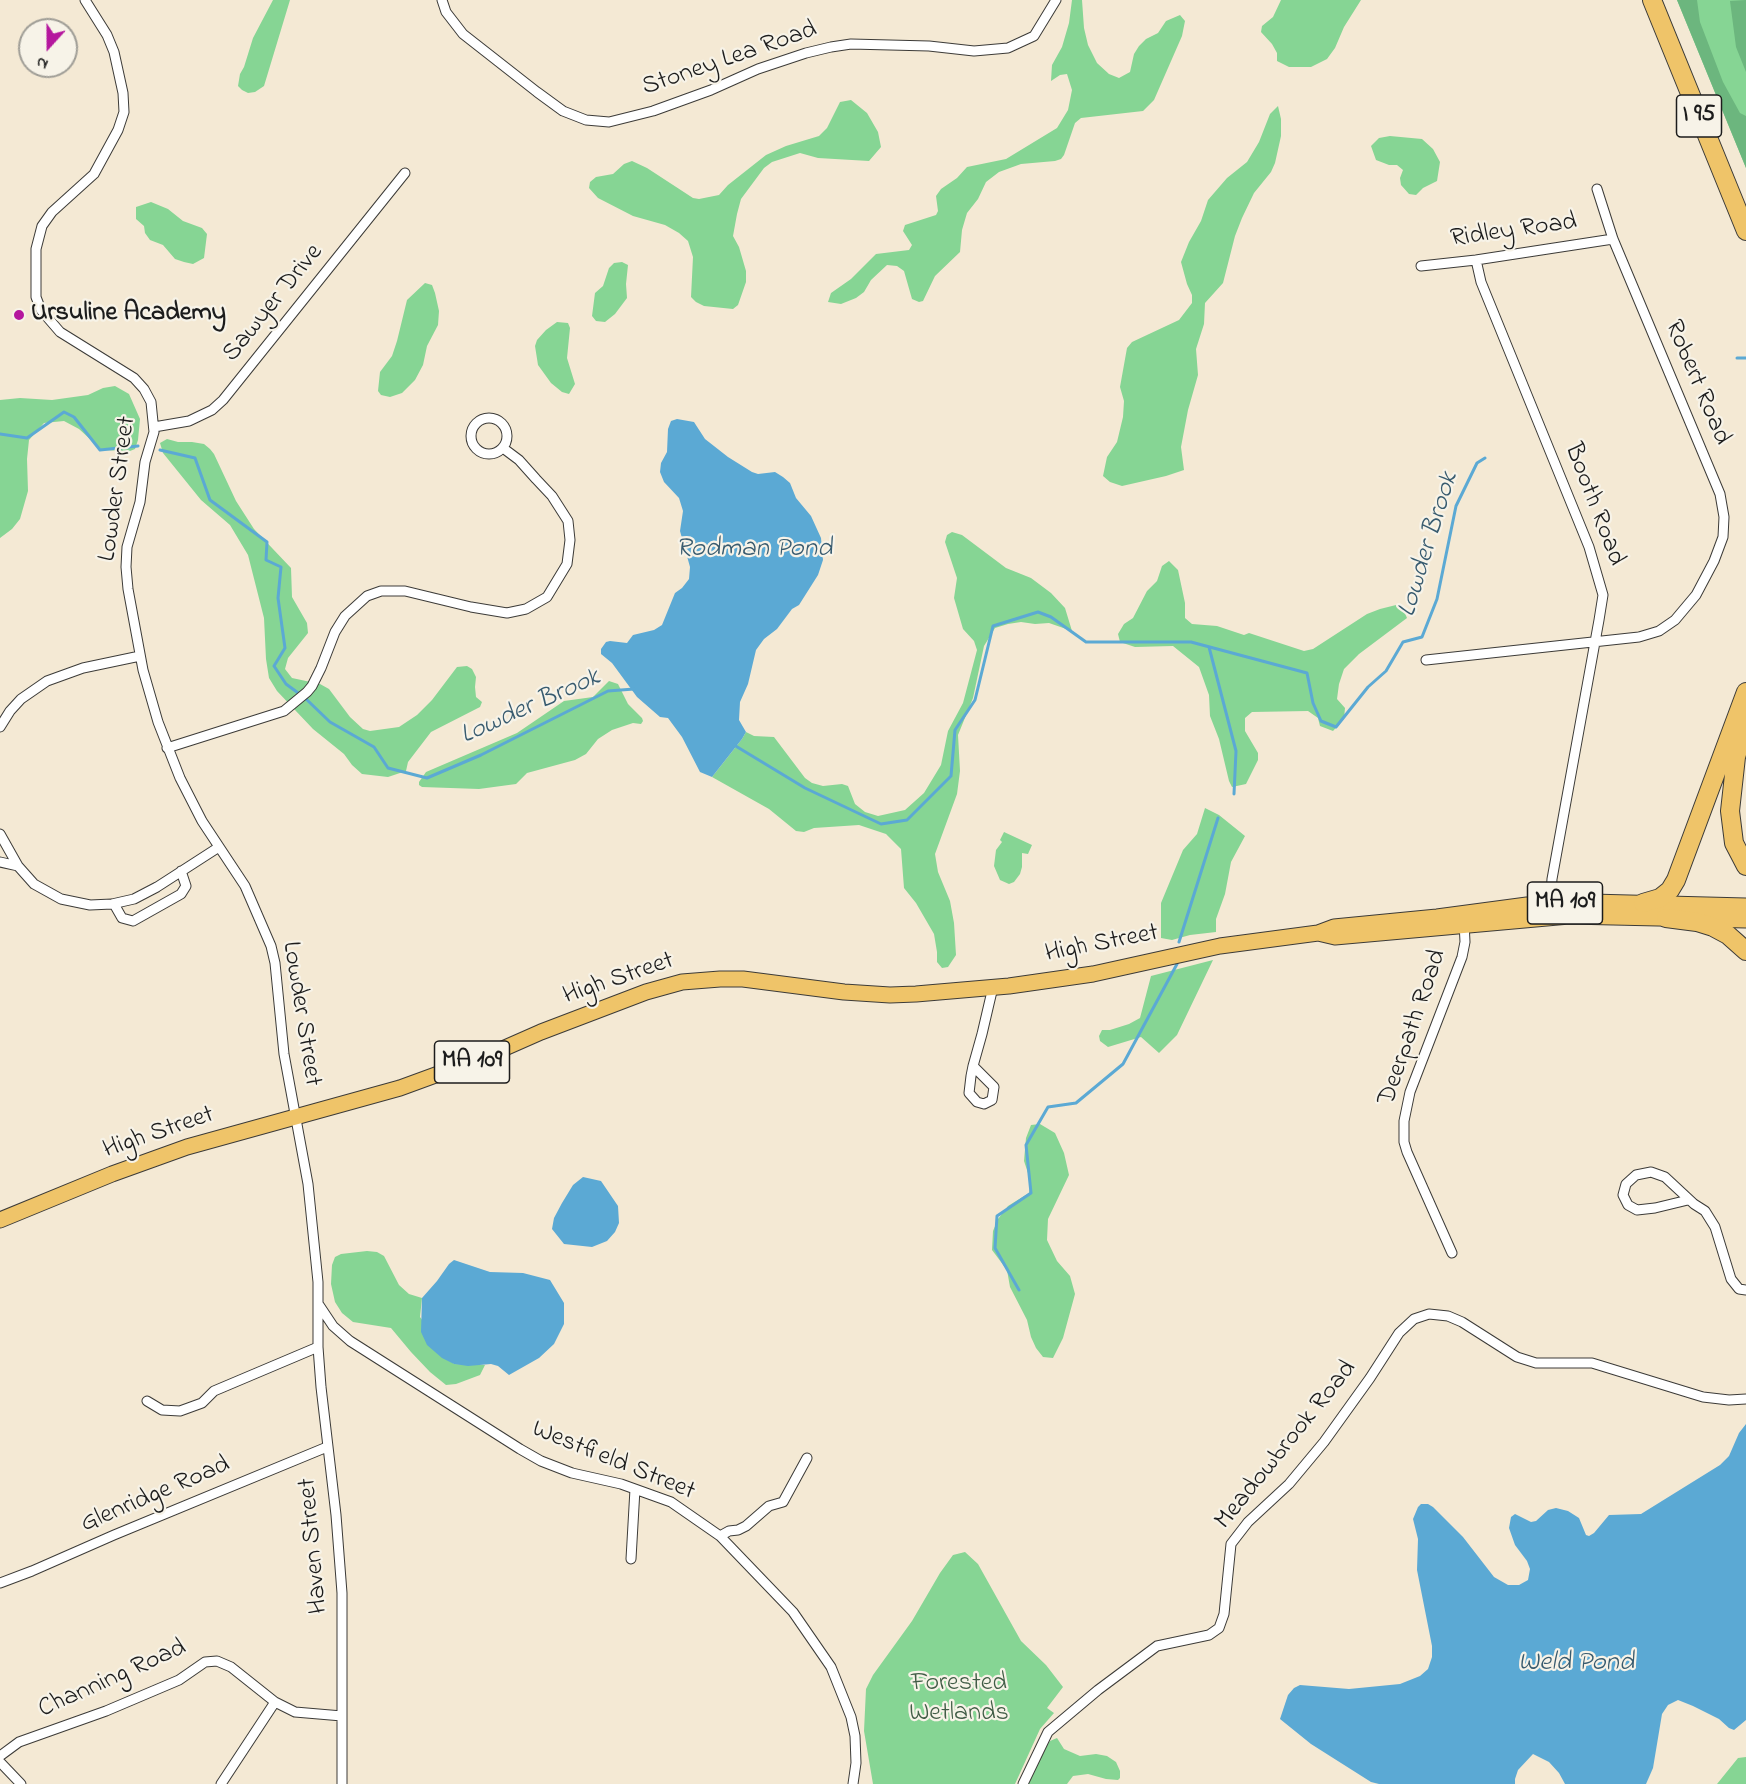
<!DOCTYPE html>
<style>
body{margin:0}
#map{position:relative;width:1746px;height:1784px;overflow:hidden;background:#f4e9d4;font-family:"Indie Flower",sans-serif}
canvas{display:block}
.north{position:absolute;left:18px;top:18px;width:60px;height:60px;box-sizing:border-box;background:#f7f3e8;border:2px solid #9f9d96;border-radius:50%;rotate:201deg;font-size:16px;font-weight:700;line-height:24px;text-align:center;color:#1c1c1c}
.north::after{content:'';display:block;margin:auto;width:21px;height:27px;background:#b5179e;clip-path:polygon(50% 0,100% 100%,50% 72%,0 100%)}
</style>
<div id="map">
<canvas width="1746" height="1784"></canvas>
<div class="north">N</div>
</div>
<script>
const ctx = document.querySelector('canvas').getContext('2d');
ctx.lineJoin = 'round';
function fillPath(path, color) { ctx.fillStyle = color; ctx.fill(path, 'evenodd'); }
const poly = rows => new Path2D(rows.map(r => 'M' + r).join(''));
function stroke(path, color, width, dash) { ctx.strokeStyle = color; ctx.lineWidth = width; ctx.lineCap = dash ? 'butt' : 'round'; ctx.setLineDash(dash || []); ctx.stroke(path); }
function write(font, color, halo, rows, align = 'center') {
  ctx.font = font + ' "Indie Flower",sans-serif'; ctx.lineWidth = 4.5; ctx.setLineDash([]); ctx.textBaseline = 'middle'; ctx.strokeStyle = halo; ctx.fillStyle = color; for (const [text, x, y, turn = 0] of rows) {
    ctx.save(); ctx.translate(x, y); ctx.rotate((+turn || 0) * Math.PI / 180); ctx.textAlign = isNaN(turn) ? turn : align; if (halo) ctx.strokeText(text, 0, 0); ctx.fillText(text, 0, 0); ctx.restore();
  }
}
fillPath(poly([
 [273,0,290,0,264,86,255,92,248,93,242,90,238,86,240,74,244,67,253,38],
 [1072,0,1082,0,1084,28,1088,45,1097,63,1109,74,1119,78,1130,72,1134,54,1139,46,1146,39,1158,33,1166,21,1180,15,1185,21,1182,36,1154,100,1143,111,1081,118,1075,123,1064,155,1061,159,1055,161,1021,164,999,172,986,182,978,199,967,213,962,230,960,252,935,276,923,301,919,302,912,299,904,271,897,266,887,265,871,280,864,292,856,298,841,304,828,302,831,293,851,279,876,254,909,250,912,245,903,231,905,225,936,215,938,211,936,196,941,189,957,178,967,167,1006,159,1057,128,1068,110,1072,90,1067,74,1060,75,1051,81,1052,65,1062,47,1069,23],
 [1281,0,1361,0,1344,27,1335,48,1327,59,1311,67,1289,67,1277,61,1277,53,1272,44,1261,32,1262,26,1273,17],
 [1677,0,1746,0,1746,168],
 [851,100,867,113,878,132,881,147,869,161,818,158,800,153,772,162,764,168,741,199,737,214,733,236,739,247,746,271,746,282,738,305,733,309,704,306,696,302,691,297,693,257,688,241,679,233,665,225,633,216,598,198,589,188,590,182,596,177,613,174,624,164,632,161,647,168,693,198,699,199,719,195,728,185,766,155,786,146,819,136,827,128,840,102],
 [1278,106,1281,119,1281,136,1275,163,1271,172,1254,193,1242,218,1235,236,1223,283,1205,303,1204,324,1196,349,1198,375,1188,410,1181,447,1184,470,1166,476,1122,486,1110,482,1103,476,1107,457,1117,442,1123,417,1124,401,1120,387,1127,348,1132,342,1179,320,1192,303,1192,295,1187,284,1181,262,1189,242,1201,221,1208,200,1227,178,1247,162,1259,142,1270,114],
 [1390,136,1422,139,1433,149,1440,162,1437,181,1423,188,1416,195,1409,194,1401,185,1400,178,1403,170,1397,165,1389,165,1376,160,1371,146,1379,138],
 [151,202,168,209,183,221,202,228,207,234,204,258,193,264,184,262,175,259,163,245,150,240,145,233,144,226,136,219,136,207],
 [622,262,628,265,626,284,627,298,615,314,605,322,596,321,592,316,595,293,603,286,609,268,614,263],
 [425,283,432,285,435,293,439,311,438,325,427,346,423,365,415,380,402,393,390,397,381,395,378,391,380,372,392,356,397,341,407,300],
 [557,322,568,323,570,328,567,358,575,384,569,394,562,392,551,383,538,365,535,346,537,340,546,330],
 [115,386,129,394,140,419,138,440,135,449,130,451,102,450,79,429,64,421,44,423,29,440,27,459,28,491,20,519,12,529,0,538,0,400,20,398,52,400,88,395,103,388],
 [167,439,178,442,192,442,204,444,210,449,214,454,236,501,254,529,291,568,292,597,307,623,308,633,288,658,285,669,292,678,320,684,329,689,350,717,363,729,370,731,399,727,417,715,432,700,457,667,467,666,472,669,476,677,475,687,476,697,482,702,480,707,431,732,408,762,406,771,388,777,362,774,352,765,344,754,313,729,277,691,269,678,266,659,264,618,248,555,230,525,201,500,163,453,160,443],
 [952,532,962,535,1006,568,1031,578,1051,593,1065,608,1072,631,1049,623,1035,624,1021,622,1008,624,995,628,984,646,973,698,958,735,960,771,957,794,935,854,938,872,950,901,954,923,956,955,948,967,942,968,937,962,937,952,934,934,916,903,904,888,901,849,886,834,859,825,814,828,804,832,796,831,769,809,712,777,742,739,746,732,754,736,774,737,805,778,812,783,823,786,842,784,848,786,855,804,865,812,878,816,905,810,924,793,941,765,948,731,963,703,977,650,974,641,963,629,954,598,957,578,945,542,947,535],
 [1169,561,1178,570,1185,603,1185,618,1192,624,1217,626,1244,635,1249,633,1304,651,1313,649,1367,614,1380,609,1396,605,1403,609,1407,618,1359,654,1344,669,1339,684,1337,699,1345,708,1344,719,1333,731,1320,726,1318,718,1308,711,1252,712,1245,718,1245,731,1258,753,1258,760,1246,784,1232,787,1229,781,1219,739,1210,716,1209,695,1199,667,1173,646,1135,647,1120,642,1118,634,1124,624,1133,618,1147,591,1157,581,1162,566],
 [609,681,618,684,628,704,642,718,643,721,641,724,633,723,612,730,598,739,586,754,575,760,527,773,516,784,479,789,422,787,419,785,419,782,426,772,517,733,564,701,593,697],
 [1205,808,1219,815,1245,836,1231,862,1225,894,1216,919,1216,932,1190,935,1172,940,1161,938,1161,903,1183,850,1197,834],
 [1004,832,1032,845,1028,854,1022,853,1022,867,1020,874,1014,882,1009,884,1000,880,994,866,996,850,1002,842,1000,840],
 [1213,960,1177,1035,1159,1053,1141,1037,1108,1047,1100,1041,1099,1036,1102,1030,1110,1030,1129,1024,1140,1018,1151,976],
 [1040,1124,1055,1133,1064,1153,1069,1175,1048,1219,1047,1240,1057,1261,1070,1276,1075,1294,1063,1338,1053,1358,1043,1357,1036,1348,1031,1337,1027,1320,1010,1287,1007,1270,992,1250,993,1231,998,1219,1008,1206,1029,1193,1031,1182,1024,1161,1026,1138,1031,1125],
 [367,1251,377,1252,384,1256,399,1285,409,1294,422,1298,420,1317,454,1364,485,1365,480,1375,456,1384,446,1385,430,1372,411,1352,391,1328,353,1322,342,1313,335,1302,331,1284,332,1265,335,1257,341,1254],
 [965,1552,978,1564,1021,1641,1046,1665,1063,1687,1047,1708,1054,1713,1040,1729,1015,1784,873,1784,864,1731,866,1689,873,1675,912,1621,940,1573,953,1555],
 [1057,1738,1064,1749,1080,1756,1096,1754,1107,1756,1116,1762,1120,1771,1120,1778,1118,1780,1106,1779,1088,1774,1073,1776,1067,1784,1028,1784,1045,1748,1050,1741],
 [1746,1757,1746,1784,1717,1784,1738,1758]
]), '#86d594');
fillPath(poly([
 [1677,0,1697,0,1700,22,1723,82,1740,113,1746,116,1746,168],
 [1746,0,1746,72,1736,47,1730,1]
]), '#6cb67e');
fillPath(poly([
 [677,419,694,422,705,439,728,457,752,472,758,474,775,472,783,477,790,483,796,498,811,516,821,538,823,560,818,575,799,605,792,609,777,629,764,639,756,650,748,684,740,702,739,720,746,732,742,739,712,777,700,772,682,737,668,718,660,717,637,697,612,663,601,654,601,649,606,642,610,641,627,643,633,635,654,630,662,625,675,593,682,588,689,579,690,567,680,531,683,511,679,498,664,482,660,472,661,463,667,452,668,429,671,421],
 [583,1177,601,1181,618,1206,619,1223,615,1232,607,1241,592,1247,564,1244,552,1229,554,1218,562,1203,573,1185],
 [454,1260,490,1272,523,1273,550,1280,564,1303,564,1324,554,1344,539,1358,509,1375,498,1366,491,1364,468,1366,454,1364,442,1358,427,1345,421,1332,422,1298,437,1281,449,1264],
 [1746,1424,1746,1720,1734,1730,1729,1728,1719,1719,1693,1706,1678,1700,1668,1705,1662,1714,1653,1768,1646,1784,1565,1784,1559,1773,1549,1762,1533,1754,1518,1770,1515,1779,1515,1784,1379,1784,1371,1782,1311,1744,1280,1719,1288,1695,1294,1688,1300,1685,1349,1689,1400,1684,1420,1676,1428,1669,1432,1657,1432,1646,1417,1570,1418,1539,1413,1519,1418,1507,1421,1504,1428,1504,1433,1507,1463,1537,1494,1577,1508,1585,1519,1585,1528,1580,1530,1569,1527,1561,1515,1545,1509,1528,1511,1517,1515,1514,1531,1522,1536,1521,1548,1510,1556,1508,1568,1511,1579,1518,1586,1535,1589,1536,1594,1533,1609,1515,1641,1514,1720,1465,1729,1456,1739,1433]
]), '#5ba9d4');
stroke(poly([
 [1737,358,1746,358],
 [0,434,27,438,64,412,74,417,100,450,138,446],
 [160,450,195,458,210,500,267,542,266,560,281,567,278,598,285,648,274,666,286,684,305,698,330,722,374,747,388,768,427,778,481,755,608,691,634,689],
 [1209,647,1236,751,1234,794],
 [734,745,805,788,881,824,907,820,951,776,955,730,975,700,993,626,1038,612,1051,617,1086,642,1191,642,1307,673,1313,703,1321,721,1336,727,1368,687,1386,671,1403,642,1422,637,1437,599,1456,506,1477,463,1485,458],
 [1179,942,1218,818],
 [1019,1290,995,1248,997,1216,1031,1193,1026,1145,1048,1107,1076,1103,1123,1064,1177,964]
]), '#5ba9d4', 3);
const minor = poly([
 [85,0,107,35,114,52,123,93,124,112,118,130,94,174,52,212,42,226,36,249,36,297,41,310,60,332,134,378,144,389,151,402,154,432,145,462,140,502,127,547,126,567,128,589,143,670,158,722,180,778,202,821,245,886,271,946,275,963,284,1054,308,1184,318,1282,318,1347,321,1387,336,1515,342,1593,342,1784],
 [442,0,446,12,463,34,537,92,563,111,586,120,609,122,653,111,711,90,758,69,806,53,831,47,851,44,929,46,974,51,1008,48,1034,36,1056,0],
 [1476,260,1481,282,1589,547,1603,595,1599,620,1552,879,1550,907],
 [1421,266,1476,260,1613,239],
 '471 436a18 18 0 1 1 36 0a18 18 0 1 1-36 0Z',
 [154,427,189,421,212,410,223,400,405,173],
 [1426,660,1639,637,1659,631,1675,620,1696,595,1714,561,1723,537,1724,517,1720,494,1613,239,1597,189],
 [0,727,10,711,21,699,47,681,83,668,140,656],
 [167,748,284,711,307,692,312,686,321,668,335,632,345,616,367,596,381,591,405,591,471,607,507,613,526,609,547,597,567,564,570,540,568,521,552,496,536,479,519,460,503,448],
 [0,834,18,866,34,884,61,899,90,905,112,904,134,899,157,887,219,847],
 [0,862,18,866],
 [114,904,122,918,133,921,181,894,186,886,181,871],
 [973,1066,994,1087,992,1100,984,1104,977,1102,969,1093,971,1076,973,1066,982,1034,989,1004,993,987],
 [1688,1200,1655,1208,1637,1210,1628,1205,1623,1195,1626,1184,1636,1175,1651,1172,1665,1177,1694,1204,1705,1211,1715,1227,1731,1279,1739,1289,1746,1290],
 [1452,1253,1407,1152,1404,1142,1404,1121,1410,1092,1462,957,1465,942,1464,922],
 [319,1305,333,1326,350,1341,520,1449,541,1461,572,1473,621,1484,671,1502,720,1536,793,1612,831,1667,851,1717,855,1736,856,1763,853,1784],
 [147,1401,162,1410,180,1411,202,1403,214,1391,318,1347],
 [720,1536,729,1531,738,1530,746,1526,769,1506,783,1502,807,1458],
 [631,1559,635,1489],
 [0,1583,32,1571,114,1535,327,1447],
 [0,1756,19,1742,106,1711,179,1680,205,1662,217,1661,231,1667,275,1702,295,1712,342,1716],
 [0,1762,21,1784],
 [221,1784,275,1702],
 [1023,1784,1048,1732,1098,1690,1157,1646,1209,1635,1219,1628,1224,1614,1231,1544,1248,1522,1289,1484,1324,1442,1370,1378,1399,1333,1414,1319,1429,1314,1448,1316,1462,1322,1517,1357,1536,1363,1592,1363,1703,1397,1729,1400,1746,1399]
]);
const primary = poly([
 [1318,933,1335,937,1569,916,1746,920],
 [0,1220,112,1174,187,1147,400,1088,482,1058,541,1032,646,992,682,982,720,979,743,979,844,992,890,995,916,994,1009,986,1093,974,1220,946,1318,933,1334,927,1437,917,1527,905,1591,902,1746,906]
]);
const motorway = poly([
 [1652,0,1746,231],
 [1746,723,1736,757,1730,811,1734,843,1746,866],
 [1643,903,1660,898,1670,890,1676,880,1746,692],
 [1666,918,1697,922,1713,927,1728,935,1746,951]
]);
stroke(minor, '#3c3b38', 11);
stroke(primary, '#3c3b38', 17);
stroke(motorway, '#3c3b38', 20);
stroke(minor, '#fff', 9);
stroke(primary, '#efc469', 15);
stroke(motorway, '#efc469', 18);
for (const [x, y, r, color] of [
 [19,315,6,"#b5179e"]
]) { const dot = new Path2D(); dot.arc(x, y, r, 0, 2 * Math.PI); ctx.fillStyle = color; ctx.fill(dot); stroke(dot, '#f7f3e8', 2); }
for (const [x, y, w] of [
 [1699,116,45],
 [1565,903,75],
 [472,1062,75]
]) { const box = new Path2D(); box.roundRect(x - w / 2, y - 21, w, 42, 4.5); ctx.fillStyle = '#f7f3e8'; ctx.fill(box); stroke(box, '#1c1c1c', 1.5); }
write('bold 24px', '#1c1c1c', null, [
 ["I 95",1699,116],
 ["MA 109",1565,903],
 ["MA 109",472,1062]
]);
write('26px', '#1c1c1c', '#f7f3e8', [
 ["Stoney Lea Road",730,60,-19],
 ["Ridley Road",1514,232,-8],
 ["Sawyer Drive",274,304,-51],
 ["Robert Road",1696,383,67],
 ["Lowder Street",119,489,-82],
 ["Booth Road",1593,505,69],
 ["High Street",1102,945,-11],
 ["High Street",619,980,-19],
 ["Lowder Street",300,1014,81],
 ["Deerpath Road",1414,1028,-71],
 ["High Street",159,1134,-19],
 ["Meadowbrook Road",1287,1446,-51],
 ["Westfield Street",613,1462,22],
 ["Glenridge Road",156,1496,-23],
 ["Haven Street",315,1546,-95],
 ["Channing Road",113,1680,-24]
]);
write('bold 26px', '#1c1c1c', '#f7f3e8', [
 ["Ursuline Academy",31,315]
], 'left');
write('26px', '#415d46', '#f7f3e8', [
 ["Forested",959,1685],
 ["Wetlands",959,1715]
]);
write('italic 27px', '#385b6f', '#f7f3e8', [
 ["Lowder Brook",1430,545,-73],
 ["Rodman Pond",754,551],
 ["Lowder Brook",531,708,-24],
 ["Weld Pond",1576,1665]
]);
</script>
